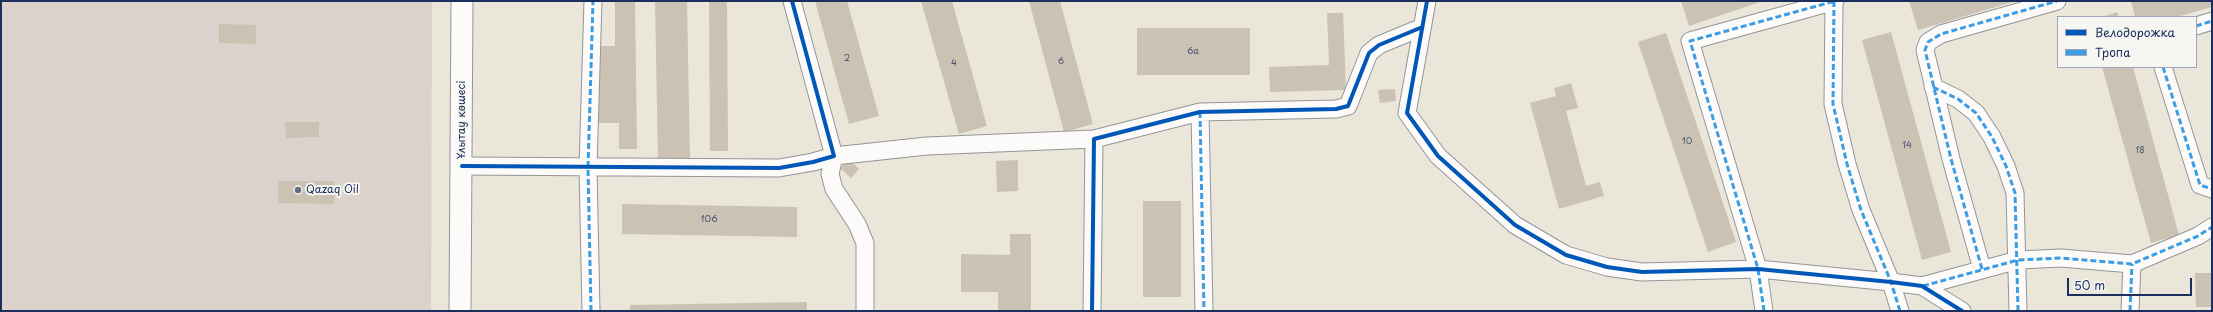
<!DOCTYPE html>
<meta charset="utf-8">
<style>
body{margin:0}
#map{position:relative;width:2213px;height:312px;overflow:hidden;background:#eae6da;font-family:"Playpen Sans",sans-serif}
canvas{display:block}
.frame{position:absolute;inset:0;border:2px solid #1b2f5e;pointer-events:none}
.legend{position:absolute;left:2057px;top:16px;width:140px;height:52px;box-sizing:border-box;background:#f6f6f2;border:1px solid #9ea6b7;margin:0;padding:5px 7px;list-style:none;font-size:12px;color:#1b2f5e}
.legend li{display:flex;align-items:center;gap:8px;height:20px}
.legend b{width:20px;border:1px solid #9ea6b7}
.scale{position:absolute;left:2067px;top:278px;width:125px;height:18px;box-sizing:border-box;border:2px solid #1b2f5e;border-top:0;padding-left:5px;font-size:12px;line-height:14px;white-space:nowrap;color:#1b2f5e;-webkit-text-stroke:3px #f6f6f2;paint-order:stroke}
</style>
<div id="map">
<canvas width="2213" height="312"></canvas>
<div class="frame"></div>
<ul class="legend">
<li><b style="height:5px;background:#0057b8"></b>Велодорожка</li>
<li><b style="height:5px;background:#3b9de6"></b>Тропа</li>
</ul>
<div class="scale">50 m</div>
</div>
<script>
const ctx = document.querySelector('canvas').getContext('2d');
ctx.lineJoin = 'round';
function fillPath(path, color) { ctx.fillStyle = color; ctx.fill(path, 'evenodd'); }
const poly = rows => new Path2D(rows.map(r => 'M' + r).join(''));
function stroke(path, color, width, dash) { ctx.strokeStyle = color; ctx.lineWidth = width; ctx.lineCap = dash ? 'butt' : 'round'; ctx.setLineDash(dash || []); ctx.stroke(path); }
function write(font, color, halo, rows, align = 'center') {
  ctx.font = font + ' "Playpen Sans",sans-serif'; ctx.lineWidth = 4; ctx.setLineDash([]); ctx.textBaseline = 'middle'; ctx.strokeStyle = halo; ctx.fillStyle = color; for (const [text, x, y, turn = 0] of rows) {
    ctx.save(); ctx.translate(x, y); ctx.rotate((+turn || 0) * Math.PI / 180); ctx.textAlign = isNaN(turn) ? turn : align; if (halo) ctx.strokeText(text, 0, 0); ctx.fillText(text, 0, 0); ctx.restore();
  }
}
fillPath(poly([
 [1,1,432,1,431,311,1,311]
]), '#ddd1cb');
fillPath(poly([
 [615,1,635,1,637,149,619,149,619,123,598,123,597,46,615,46],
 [655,1,687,1,690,159,658,160],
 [709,1,727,1,728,151,710,151],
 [815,1,847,1,879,116,849,124],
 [921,1,952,1,987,126,959,134],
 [1029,1,1060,1,1093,124,1064,132],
 [1681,1,1763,1,1689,26],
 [1909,1,2016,1,1918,30],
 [2131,1,2212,1,2212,7,2176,17,2135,17],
 [2117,12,2119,17,2102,17],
 [1327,13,1343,13,1346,90,1270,92,1269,67,1329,65],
 [219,24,256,25,256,44,219,43],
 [1137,28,1250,28,1250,75,1137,75],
 [1891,32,1951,252,1922,260,1862,40],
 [1666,33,1736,242,1708,252,1638,42],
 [2102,67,2133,67,2179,235,2151,243],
 [1571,83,1578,108,1566,111,1586,186,1600,182,1604,196,1559,209,1530,103,1556,96,1554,88],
 [1395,89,1396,101,1380,103,1378,90],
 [285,122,319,122,319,137,286,138],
 [849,159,859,169,851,178,840,168],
 [1018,160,1018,191,997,192,996,161],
 [278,181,334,181,334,204,278,203],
 [1143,201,1181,201,1181,297,1143,297],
 [622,204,797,207,797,237,622,234],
 [1010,234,1031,234,1031,311,998,311,998,292,961,292,961,254,1010,255],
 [2195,273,2212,273,2212,307,2196,307],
 [807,302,807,311,630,311,630,305]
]), '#ccc2b4');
const minor = poly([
 [1427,1,1407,113,1438,156,1515,225,1566,255,1607,267,1642,272,1758,269,1891,282,1922,286,1962,311],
 [1834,1,1833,104,1847,164,1861,210,1891,282,1900,311],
 [2196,26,2212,21],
 [2163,67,2200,185,2212,189],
 [1933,87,1958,99,1976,113,1992,137,2006,166,2015,193,2018,311],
 [1200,112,1204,311],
 [462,166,779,168,813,162,834,156,792,1],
 [1982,269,1951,159,1925,50,1928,42,1941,34,2057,1],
 [1922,286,2018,260,2061,258,2132,264,2198,236,2212,227],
 [591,311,588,168,593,1],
 [865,311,865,243,857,224,834,189,830,174,834,156,927,146,1094,139],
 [1092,311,1094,139,1200,112,1336,109,1348,106,1369,53,1379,45,1420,28],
 [1764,311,1758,269,1690,41,1835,1],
 [2130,311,2132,264]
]);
const major = poly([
 [460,311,462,1]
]);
stroke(minor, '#939596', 19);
stroke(major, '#939596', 23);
stroke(minor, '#fcfbf9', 17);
stroke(major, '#fcfbf9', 21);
stroke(poly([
 [1834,1,1833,104,1847,164,1861,210,1891,282,1900,311],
 [2196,26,2212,21],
 [2163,67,2200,185,2212,189],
 [1933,87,1958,99,1976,113,1992,137,2006,166,2015,193,2018,311],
 [1200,112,1204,311],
 [1982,269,1951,159,1925,50,1928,42,1941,34,2057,1],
 [1923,286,2018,260,2061,258,2132,264,2198,236,2212,227],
 [591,311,588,168,593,1],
 [1764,311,1758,269,1690,41,1835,1],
 [2130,311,2132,264]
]), '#3b9de6', 3, [6, 3]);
stroke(poly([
 [1427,1,1407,113,1438,156,1515,225,1566,255,1607,267,1642,272,1758,269,1891,282,1922,286,1962,311],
 [462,166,779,168,813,162,834,156,792,1],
 [1092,311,1094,139,1200,112,1336,109,1348,106,1369,53,1379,45,1420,28]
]), '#0057b8', 4);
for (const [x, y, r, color] of [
 [298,190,4,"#636f89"]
]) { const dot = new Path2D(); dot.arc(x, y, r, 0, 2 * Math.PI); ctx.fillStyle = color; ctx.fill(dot); stroke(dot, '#f6f6f2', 1.5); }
write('9px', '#475474', null, [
 ["6а",1193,52],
 ["2",847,59],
 ["6",1061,62],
 ["4",954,64],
 ["10",1687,142],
 ["14",1907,146],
 ["18",2140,151],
 ["106",709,220]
]);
write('11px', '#1b2f5e', '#f6f6f2', [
 ["Ұлытау көшесі",462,120,-90]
]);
write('11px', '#1b2f5e', '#f6f6f2', [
 ["Qazaq Oil",306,190]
], 'left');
</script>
